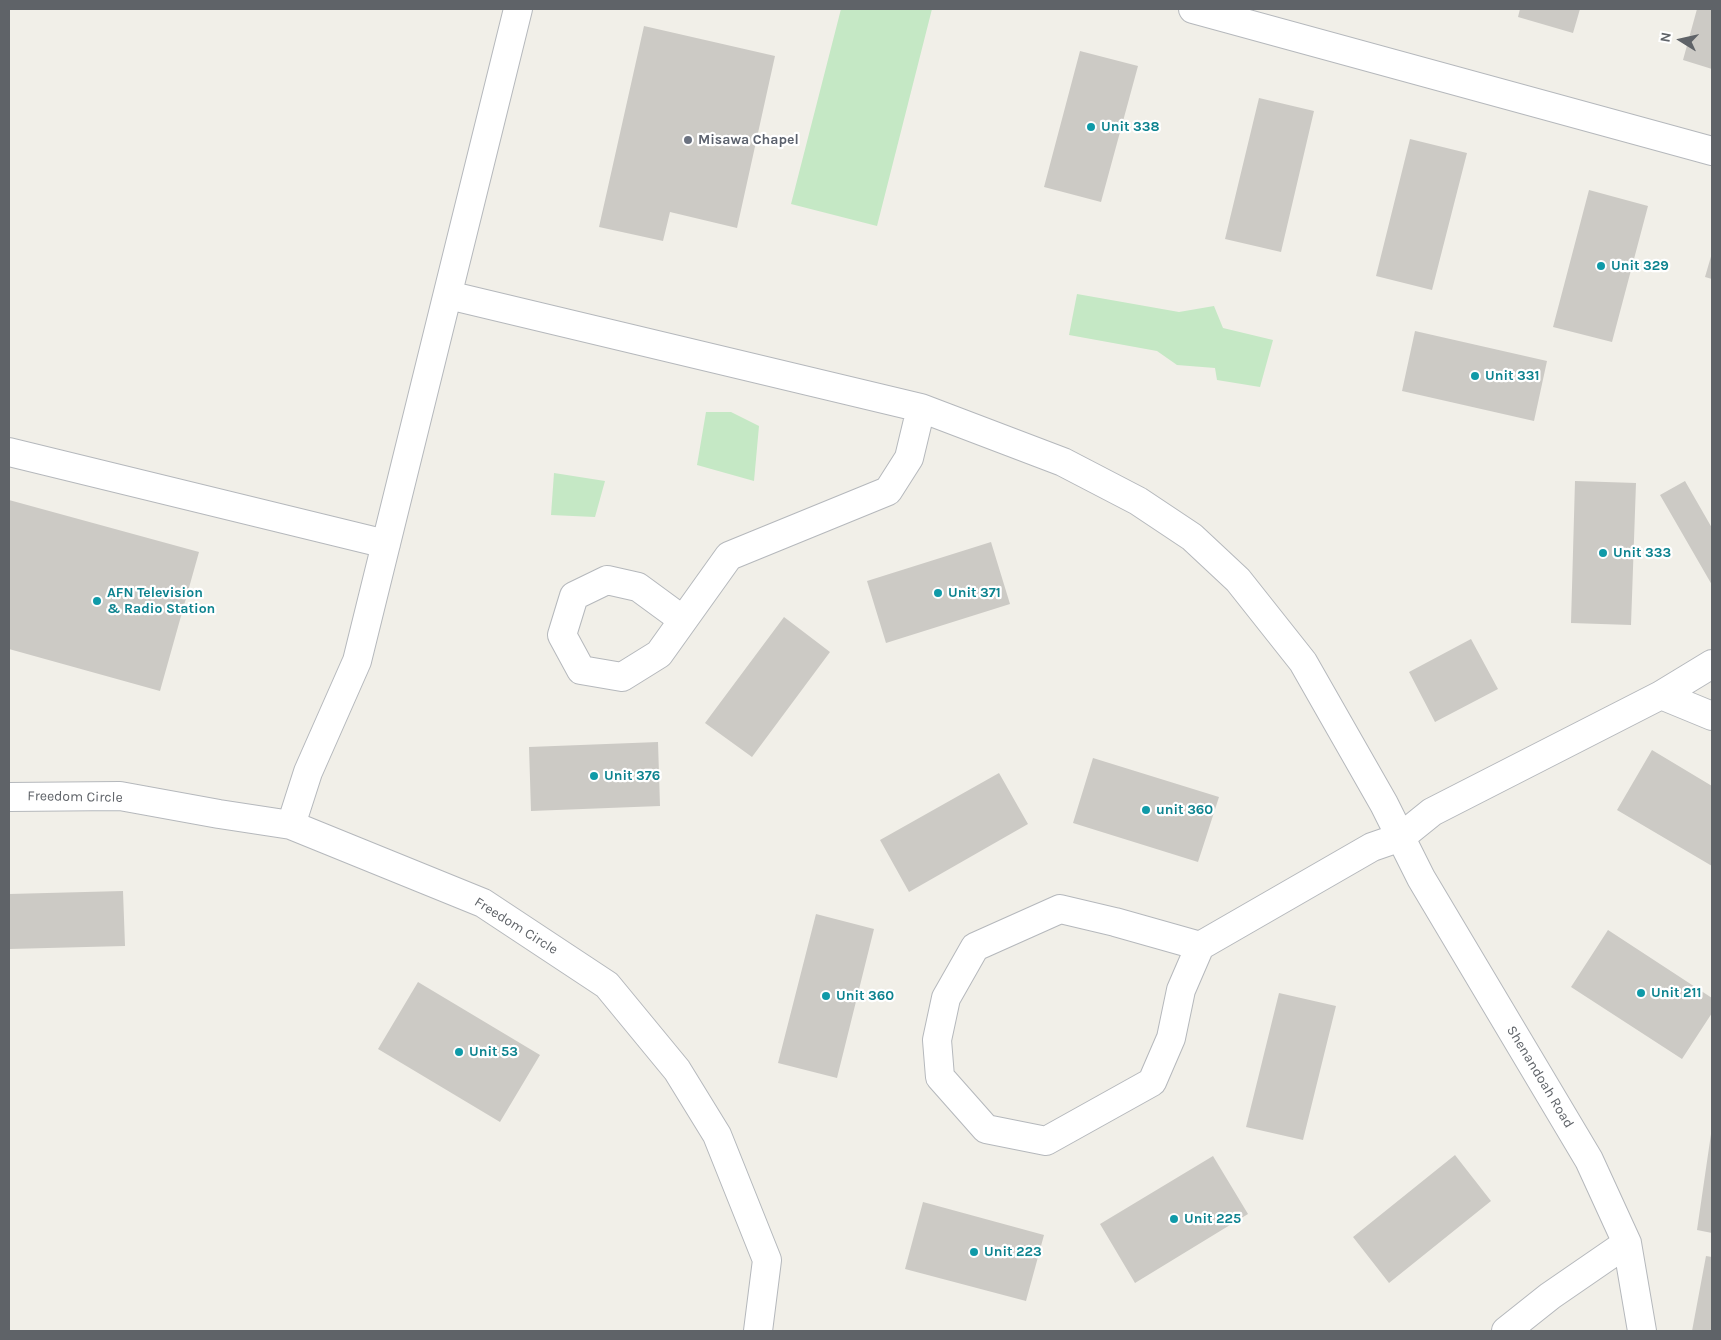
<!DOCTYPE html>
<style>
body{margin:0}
#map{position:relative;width:1721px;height:1340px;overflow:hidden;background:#f1efe8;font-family:Karla,sans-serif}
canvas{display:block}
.frame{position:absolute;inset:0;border:10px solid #5f6368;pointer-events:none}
.north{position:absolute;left:1656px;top:15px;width:50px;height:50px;-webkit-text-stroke:4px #fff;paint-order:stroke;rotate:280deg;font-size:14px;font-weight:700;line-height:20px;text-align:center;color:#5f6368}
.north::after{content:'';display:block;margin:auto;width:18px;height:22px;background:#5f6368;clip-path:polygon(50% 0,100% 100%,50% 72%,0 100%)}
</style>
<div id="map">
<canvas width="1721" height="1340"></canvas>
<div class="frame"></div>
<div class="north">N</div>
</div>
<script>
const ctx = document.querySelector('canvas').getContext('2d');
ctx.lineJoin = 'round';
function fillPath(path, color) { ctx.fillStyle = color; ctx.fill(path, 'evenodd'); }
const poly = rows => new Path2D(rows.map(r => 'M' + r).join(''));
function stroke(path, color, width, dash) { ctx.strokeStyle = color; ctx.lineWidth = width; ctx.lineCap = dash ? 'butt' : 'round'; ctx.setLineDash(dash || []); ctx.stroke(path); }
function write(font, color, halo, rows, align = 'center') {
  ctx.font = font + ' Karla,sans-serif'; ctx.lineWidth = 4.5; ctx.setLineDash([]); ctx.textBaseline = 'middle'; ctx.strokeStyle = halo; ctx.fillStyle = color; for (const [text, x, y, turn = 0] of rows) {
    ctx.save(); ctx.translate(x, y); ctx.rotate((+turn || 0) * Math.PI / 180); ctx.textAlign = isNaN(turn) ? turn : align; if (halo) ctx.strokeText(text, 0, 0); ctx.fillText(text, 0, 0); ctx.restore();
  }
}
fillPath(poly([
 [841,9,932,9,877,226,791,204],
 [1077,294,1179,312,1214,306,1223,328,1273,340,1260,387,1217,380,1215,368,1177,365,1157,351,1069,335],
 [706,412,731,412,759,426,754,481,697,465],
 [554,473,605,481,595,517,551,515]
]), '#c5e8c5');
fillPath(poly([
 [1520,9,1580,9,1573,33,1518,17],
 [1697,9,1712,9,1712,69,1683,60],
 [644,26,775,56,737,228,670,212,663,241,599,227],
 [1080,51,1138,66,1101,202,1044,187],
 [1259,98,1314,111,1281,252,1225,239],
 [1410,139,1467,153,1432,290,1376,276],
 [1589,190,1648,206,1612,342,1553,327],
 [1712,253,1712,279,1705,277],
 [1415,331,1547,361,1534,421,1402,391],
 [1575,481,1636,483,1631,625,1571,623],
 [1685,481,1712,528,1712,585,1660,495],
 [9,500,199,552,160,691,9,649],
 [991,542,1010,604,886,643,867,581],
 [784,617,830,652,752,757,705,723],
 [1471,639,1498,689,1435,722,1409,672],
 [658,742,660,806,531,811,529,747],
 [1652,750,1712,786,1712,866,1617,810],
 [1093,758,1219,797,1198,862,1073,823],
 [999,773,1028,824,909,892,880,840],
 [123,891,125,946,9,949,9,894],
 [816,914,874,929,837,1078,778,1063],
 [1608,930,1712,998,1712,1013,1682,1059,1571,987],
 [418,982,540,1055,500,1122,378,1049],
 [1279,993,1336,1006,1303,1140,1246,1127],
 [1711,1134,1712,1134,1712,1233,1697,1230],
 [1455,1155,1491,1201,1389,1283,1353,1237],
 [1213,1156,1248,1214,1135,1283,1100,1224],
 [923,1202,1044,1235,1026,1301,905,1269],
 [1706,1256,1712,1257,1712,1331,1692,1331]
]), '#cccac5');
const minor = poly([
 [1193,9,1712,151],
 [448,295,921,408,1063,462,1138,501,1192,537,1238,580,1303,662,1384,804,1421,878,1589,1160,1627,1243,1642,1331],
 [9,452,386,544],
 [683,620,638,587,607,580,574,596,562,635,581,670,622,677,659,654,729,556,888,491,909,458,921,408],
 [1661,695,1712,716],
 [9,797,120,796,219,814,291,825,483,903,607,985,677,1070,717,1135,767,1260,758,1331],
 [291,825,308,772,357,661,518,9],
 [1200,946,1181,990,1171,1038,1152,1082,1046,1141,986,1129,940,1077,937,1040,946,998,975,947,1060,909,1115,922,1200,946,1372,847,1401,837,1432,812,1661,695,1712,664],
 [1506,1331,1550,1296,1627,1243]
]);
stroke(minor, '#b5b8bc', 30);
stroke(minor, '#fff', 28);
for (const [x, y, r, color] of [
 [1091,127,5,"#0f9aa8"],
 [688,140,5,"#6b7280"],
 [1601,266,5,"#0f9aa8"],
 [1475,376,5,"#0f9aa8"],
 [1603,553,5,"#0f9aa8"],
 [938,593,5,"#0f9aa8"],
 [97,601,5,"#0f9aa8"],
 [594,776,5,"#0f9aa8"],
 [1146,810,5,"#0f9aa8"],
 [1641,993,5,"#0f9aa8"],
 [826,996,5,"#0f9aa8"],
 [459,1052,5,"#0f9aa8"],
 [1174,1219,5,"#0f9aa8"],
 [974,1252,5,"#0f9aa8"]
]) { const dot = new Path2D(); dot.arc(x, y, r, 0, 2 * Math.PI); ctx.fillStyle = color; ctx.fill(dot); stroke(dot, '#fff', 2); }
write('bold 14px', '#0d838f', '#fff', [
 ["Unit 338",1101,127],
 ["Unit 329",1611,266],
 ["Unit 331",1485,376],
 ["Unit 333",1613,553],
 ["AFN Television",107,593],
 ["& Radio Station",107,609],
 ["Unit 371",948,593],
 ["Unit 376",604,776],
 ["unit 360",1156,810],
 ["Unit 211",1651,993],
 ["Unit 360",836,996],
 ["Unit 53",469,1052],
 ["Unit 225",1184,1219],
 ["Unit 223",984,1252]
], 'left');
write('bold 14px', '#5b616d', '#fff', [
 ["Misawa Chapel",698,140]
], 'left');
write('14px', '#5f6368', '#fff', [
 ["Freedom Circle",75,797,1],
 ["Freedom Circle",516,926,32],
 ["Shenandoah Road",1540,1077,59]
]);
</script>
